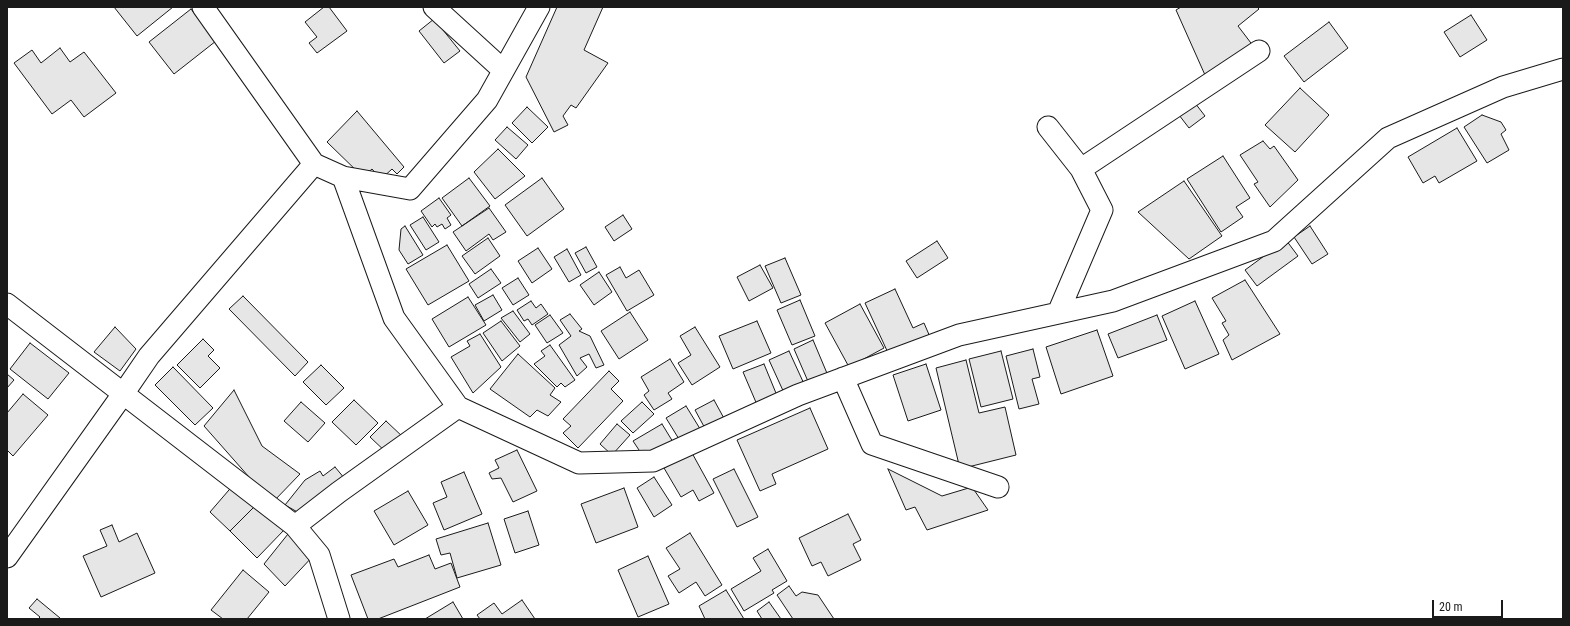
<!DOCTYPE html>
<style>
body{margin:0}
#map{position:relative;width:1570px;height:626px;overflow:hidden;background:#fff;font-family:"Roboto Condensed",sans-serif}
canvas{display:block}
.frame{position:absolute;inset:0;border:8px solid #1a1a1a;pointer-events:none}
.scale{position:absolute;left:1432px;top:600px;width:71px;height:18px;box-sizing:border-box;border:2px solid #1a1a1a;border-top:0;padding-left:5px;font-size:12px;line-height:14px;white-space:nowrap;color:#1a1a1a;-webkit-text-stroke:3px #fff;paint-order:stroke}
</style>
<div id="map">
<canvas width="1570" height="626"></canvas>
<div class="frame"></div>
<div class="scale">20 m</div>
</div>
<script>
const ctx = document.querySelector('canvas').getContext('2d');
ctx.lineJoin = 'round';
function fillPath(path, color) { ctx.fillStyle = color; ctx.fill(path, 'evenodd'); }
const poly = rows => new Path2D(rows.map(r => 'M' + r).join(''));
function stroke(path, color, width, dash) { ctx.strokeStyle = color; ctx.lineWidth = width; ctx.lineCap = dash ? 'butt' : 'round'; ctx.setLineDash(dash || []); ctx.stroke(path); }
const building = poly([
 [114,7,173,7,137,36,114,7],
 [324,7,329,7,347,31,317,53,309,43,317,37,305,22,324,7],
 [557,7,603,7,584,50,608,63,576,108,571,105,563,116,568,125,554,132,526,77,557,7],
 [1181,7,1257,7,1259,9,1238,26,1254,47,1205,75,1176,10,1181,7],
 [191,9,216,41,174,74,149,42,191,9],
 [1471,15,1487,40,1460,57,1444,32,1471,15],
 [434,19,460,51,444,63,419,31,434,19],
 [1329,22,1348,48,1304,82,1284,56,1329,22],
 [60,48,70,62,84,52,116,93,84,117,71,100,52,114,14,63,32,50,41,63,60,48],
 [1300,88,1329,115,1295,152,1265,125,1300,88],
 [1195,103,1205,116,1189,128,1179,115,1195,103],
 [527,107,548,127,532,143,512,123,527,107],
 [357,111,404,167,397,174,392,169,381,179,372,169,363,177,327,142,357,111],
 [1482,115,1501,122,1506,130,1501,134,1509,150,1487,163,1464,127,1482,115],
 [507,127,528,145,516,159,495,140,507,127],
 [1457,128,1477,161,1439,183,1435,176,1423,183,1408,157,1457,128],
 [1263,141,1270,149,1274,146,1298,180,1270,207,1254,184,1258,182,1240,155,1263,141],
 [498,149,525,176,495,199,474,172,498,149],
 [1223,156,1250,198,1236,207,1243,217,1221,232,1187,179,1223,156],
 [469,178,490,206,462,226,442,198,469,178],
 [542,178,564,209,527,236,505,205,542,178],
 [1184,181,1222,236,1189,259,1138,212,1184,181],
 [439,198,451,215,447,218,451,225,445,229,442,224,437,227,435,224,432,227,421,211,439,198],
 [489,208,506,232,493,240,489,234,466,251,453,232,489,208],
 [623,215,632,229,614,241,605,227,623,215],
 [423,217,439,242,426,250,410,225,423,217],
 [405,226,423,255,408,264,399,250,401,229,405,226],
 [1310,226,1328,254,1312,264,1294,237,1310,226],
 [488,238,500,256,475,274,462,256,488,238],
 [1286,240,1298,256,1257,286,1245,270,1286,240],
 [937,241,948,258,917,278,906,261,937,241],
 [447,245,469,281,428,305,406,269,447,245],
 [586,247,597,267,586,273,575,253,586,247],
 [538,248,552,269,532,283,518,261,538,248],
 [567,249,581,275,569,282,554,257,567,249],
 [785,258,801,295,781,303,765,266,785,258],
 [760,265,773,288,749,301,737,277,760,265],
 [620,267,626,278,639,270,654,295,627,311,606,275,620,267],
 [491,269,501,283,478,298,469,284,491,269],
 [599,272,612,292,594,305,580,285,599,272],
 [518,278,529,295,513,305,502,288,518,278],
 [1245,280,1280,334,1232,360,1223,340,1229,335,1222,323,1226,321,1212,298,1245,280],
 [895,289,913,328,924,323,930,337,889,355,865,303,895,289],
 [493,295,502,310,484,321,475,305,493,295],
 [243,296,308,362,295,376,229,309,243,296],
 [468,297,486,325,449,347,432,319,468,297],
 [800,300,815,336,792,345,777,310,800,300],
 [531,301,536,308,541,304,548,314,532,325,528,319,524,321,517,310,531,301],
 [1195,301,1219,354,1185,369,1162,316,1195,301],
 [860,304,884,348,849,367,825,323,860,304],
 [513,311,530,334,520,342,501,318,513,311],
 [630,312,648,340,619,359,601,331,630,312],
 [570,314,582,329,579,331,590,336,604,365,596,368,589,354,580,358,587,367,577,376,559,345,571,336,560,320,570,314],
 [550,315,563,333,547,343,535,325,550,315],
 [1157,315,1167,340,1118,358,1108,334,1157,315],
 [501,321,520,346,502,361,483,333,501,321],
 [757,321,771,353,733,369,719,336,757,321],
 [115,327,136,349,120,371,94,352,115,327],
 [695,327,720,367,692,385,678,363,691,355,680,336,695,327],
 [1097,330,1113,376,1061,394,1046,347,1097,330],
 [480,334,501,367,473,393,451,357,470,346,467,341,480,334],
 [203,339,214,350,208,356,220,368,200,388,177,365,203,339],
 [813,340,829,378,810,386,794,349,813,340],
 [30,343,69,373,48,399,10,369,30,343],
 [550,345,575,380,565,387,561,383,557,387,534,364,545,356,541,351,550,345],
 [1033,349,1040,377,1032,379,1039,404,1019,409,1006,356,1033,349],
 [789,351,805,386,785,395,769,360,789,351],
 [1001,351,1013,399,981,407,969,359,1001,351],
 [518,354,555,388,550,395,561,402,548,416,537,410,530,417,490,389,518,354],
 [670,359,684,382,668,393,672,399,654,410,644,395,649,391,641,377,670,359],
 [966,360,979,413,1005,407,1016,455,960,469,936,368,966,360],
 [764,364,778,398,758,407,743,372,764,364],
 [926,364,941,410,908,421,893,375,926,364],
 [321,365,344,388,326,405,303,382,321,365],
 [173,367,213,408,195,425,155,385,173,367],
 [609,371,619,381,611,389,623,401,578,448,563,433,571,426,563,419,609,371],
 [7,374,14,380,7,388,7,374],
 [234,390,262,446,300,474,272,503,204,426,234,390],
 [23,394,48,415,13,456,7,450,7,413,23,394],
 [354,400,378,423,356,445,332,422,354,400],
 [714,400,726,422,707,432,695,410,714,400],
 [301,402,325,423,308,442,284,421,301,402],
 [642,402,654,414,633,433,621,421,642,402],
 [686,406,702,432,682,444,666,418,686,406],
 [810,408,828,449,772,474,776,484,760,491,737,440,810,408],
 [386,421,404,438,388,454,370,437,386,421],
 [617,424,630,435,612,455,600,444,617,424],
 [662,424,673,442,645,459,633,441,662,424],
 [517,450,537,491,513,502,501,478,492,479,489,473,499,468,495,460,517,450],
 [692,453,714,493,699,501,693,490,681,497,664,468,692,453],
 [335,467,345,479,301,514,285,505,305,480,320,471,323,476,335,467],
 [734,469,758,517,737,527,713,479,734,469],
 [888,469,942,496,972,487,988,510,927,530,915,507,906,510,888,469],
 [464,472,482,514,444,530,433,503,447,497,441,482,464,472],
 [654,477,672,505,654,517,637,488,654,477],
 [235,483,258,503,230,531,210,512,235,483],
 [624,488,638,527,596,543,581,504,624,488],
 [408,491,428,525,394,545,374,511,408,491],
 [258,503,285,529,257,558,230,531,258,503],
 [528,511,539,545,515,553,504,519,528,511],
 [848,514,861,540,853,544,861,560,828,576,821,562,812,566,799,538,848,514],
 [488,523,501,565,457,578,450,553,441,555,436,539,488,523],
 [112,525,119,542,137,533,155,573,101,597,83,556,107,546,100,530,112,525],
 [690,533,722,585,705,596,696,582,679,593,668,576,680,569,666,548,690,533],
 [288,534,314,555,285,586,264,564,288,534],
 [768,549,787,581,772,590,774,593,744,611,731,589,761,571,753,558,768,549],
 [429,555,435,569,451,563,460,587,378,619,368,619,351,575,394,559,398,567,429,555],
 [648,556,669,604,638,617,618,570,648,556],
 [243,570,269,592,247,619,223,619,211,610,243,570],
 [789,586,796,596,802,592,818,595,834,619,793,619,777,595,789,586],
 [726,590,744,619,705,619,699,606,726,590],
 [37,599,60,618,59,619,38,619,40,617,29,608,37,599],
 [522,600,535,619,480,619,477,615,494,603,502,614,522,600],
 [453,602,463,619,425,619,453,602],
 [769,602,781,619,762,619,757,611,769,602]
]);
fillPath(building, '#e6e6e6');
stroke(building, '#1a1a1a', 1);
const minor = poly([
 [434,7,503,70],
 [1048,127,1081,169,1259,51],
 [314,164,343,177,410,189,487,100,539,7],
 [343,177,394,318,458,407],
 [7,304,295,526,319,555,339,619],
 [1058,313,1102,210,1081,169],
 [843,378,872,444,998,487],
 [295,526,339,492,458,407,579,463,653,461,798,395,959,335,1113,301,1274,241,1388,138,1503,87,1563,69],
 [7,557,123,394,149,356,314,164,203,7]
]);
stroke(minor, '#1a1a1a', 23);
stroke(minor, '#fff', 21);
</script>
